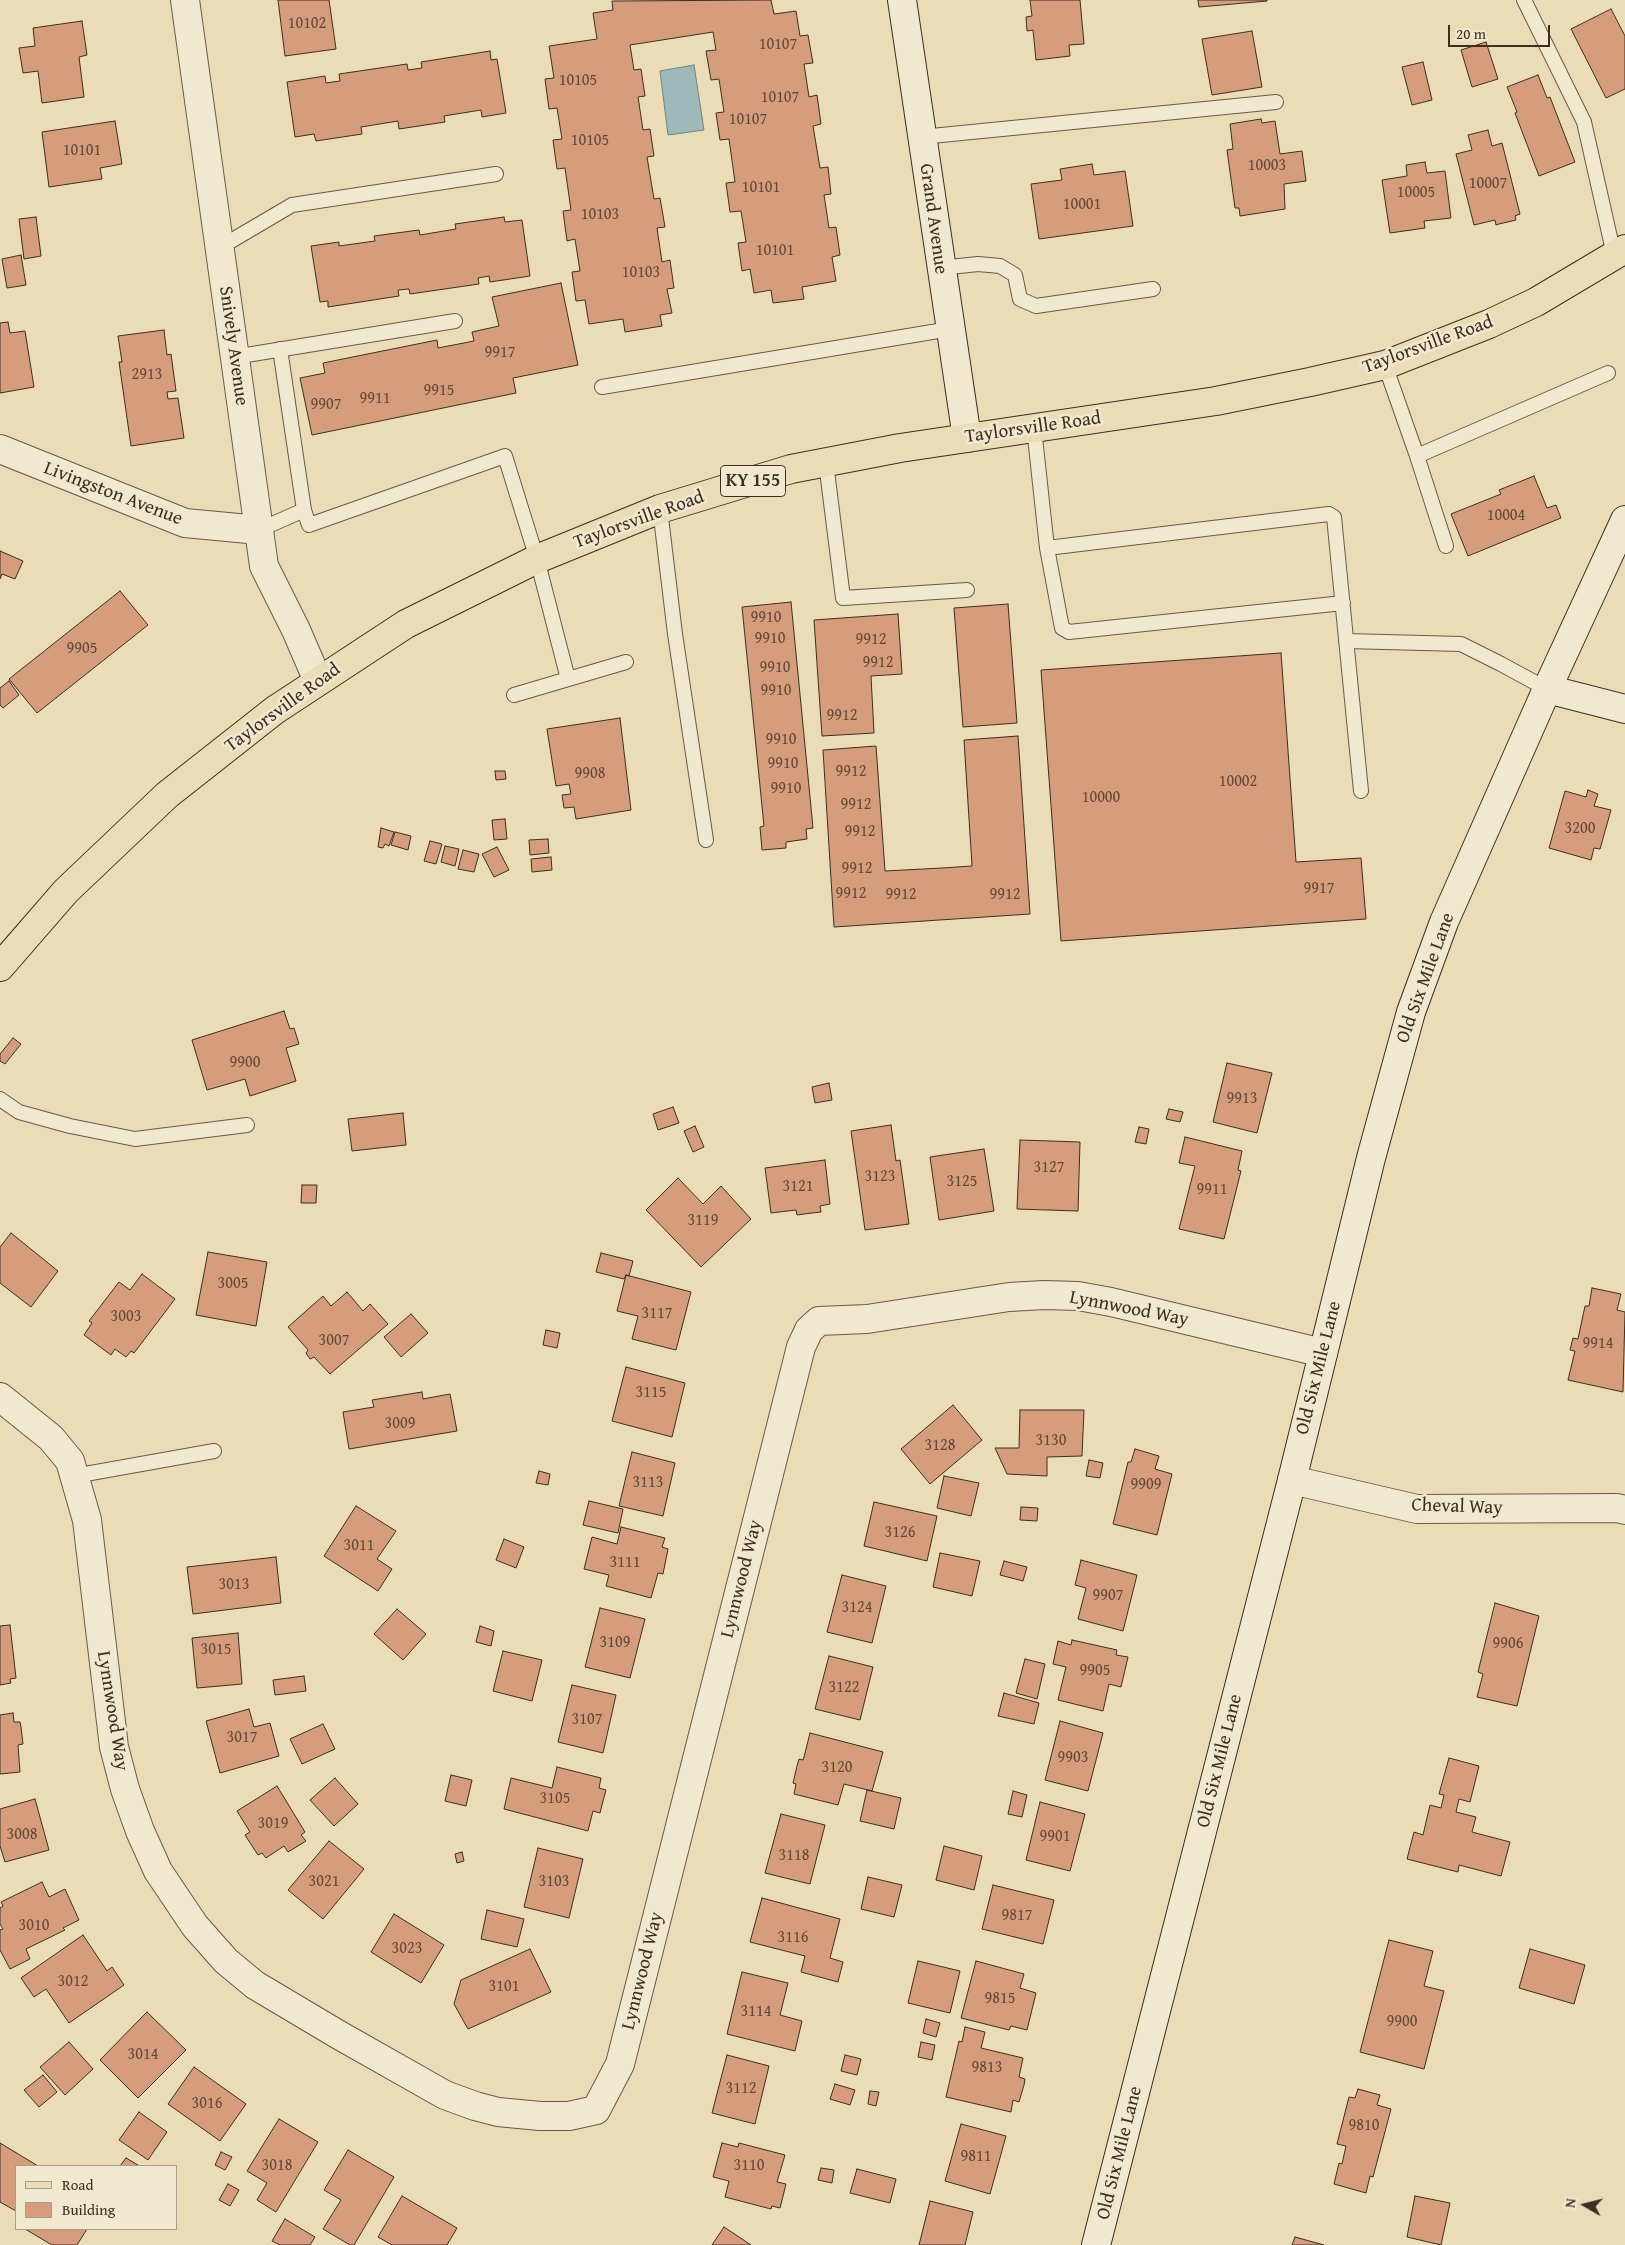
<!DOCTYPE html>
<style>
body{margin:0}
#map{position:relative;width:1625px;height:2245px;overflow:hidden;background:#eadcb7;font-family:"Gentium Book Plus",serif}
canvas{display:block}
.legend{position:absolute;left:15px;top:2165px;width:162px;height:65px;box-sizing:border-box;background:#f1e8d0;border:1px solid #a99e89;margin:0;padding:6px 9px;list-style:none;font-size:15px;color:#3c2f1f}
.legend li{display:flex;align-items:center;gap:10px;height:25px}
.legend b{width:25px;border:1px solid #a99e89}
.north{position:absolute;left:1560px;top:2180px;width:50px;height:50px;-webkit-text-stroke:4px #f1e8d0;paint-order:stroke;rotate:278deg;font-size:14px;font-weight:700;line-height:20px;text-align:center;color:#3c2f1f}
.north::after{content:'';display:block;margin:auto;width:18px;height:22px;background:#3c2f1f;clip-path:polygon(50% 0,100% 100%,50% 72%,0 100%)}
.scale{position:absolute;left:1448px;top:25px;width:102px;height:22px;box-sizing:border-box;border:2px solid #3c2f1f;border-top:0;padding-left:6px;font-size:15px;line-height:18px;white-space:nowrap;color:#3c2f1f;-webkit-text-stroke:4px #f1e8d0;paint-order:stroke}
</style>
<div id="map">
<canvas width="1625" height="2245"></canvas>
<ul class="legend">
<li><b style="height:6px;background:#eadcb7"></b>Road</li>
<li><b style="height:14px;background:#d59d7c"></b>Building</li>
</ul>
<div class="north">N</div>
<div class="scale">20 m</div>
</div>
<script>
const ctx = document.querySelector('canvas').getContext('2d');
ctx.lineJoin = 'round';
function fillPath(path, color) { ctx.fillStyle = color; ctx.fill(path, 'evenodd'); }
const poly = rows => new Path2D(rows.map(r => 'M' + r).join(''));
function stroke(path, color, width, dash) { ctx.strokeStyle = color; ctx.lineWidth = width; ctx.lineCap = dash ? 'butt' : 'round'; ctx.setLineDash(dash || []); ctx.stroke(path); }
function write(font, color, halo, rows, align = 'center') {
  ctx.font = font + ' "Gentium Book Plus",serif'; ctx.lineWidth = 5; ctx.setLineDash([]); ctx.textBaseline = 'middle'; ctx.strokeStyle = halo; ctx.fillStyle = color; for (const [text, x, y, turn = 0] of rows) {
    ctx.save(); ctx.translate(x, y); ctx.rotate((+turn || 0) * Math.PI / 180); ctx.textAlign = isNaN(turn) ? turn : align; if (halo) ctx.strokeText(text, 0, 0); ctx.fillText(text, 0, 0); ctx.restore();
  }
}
const water = poly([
 [694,65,704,130,668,135,660,71,694,65]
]);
fillPath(water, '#9db9b9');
stroke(water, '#76827b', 1);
const building = poly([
 [278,0,329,0,336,49,285,56,278,0],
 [771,0,774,14,796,11,800,36,808,35,813,63,804,64,809,97,817,95,821,124,813,126,820,168,828,167,831,194,824,195,829,228,836,227,840,255,832,257,836,281,802,287,804,299,773,303,771,290,754,293,750,269,742,271,738,243,746,242,741,211,730,212,726,183,735,182,729,139,720,140,716,113,724,112,719,79,711,80,706,51,716,50,713,32,630,45,634,70,641,69,645,96,638,97,643,130,650,129,654,156,647,157,654,199,660,198,665,227,657,228,662,262,670,260,674,288,667,289,672,313,660,315,662,326,625,332,623,319,589,324,585,300,576,301,572,272,580,271,575,239,567,241,563,211,571,210,565,168,557,169,553,140,562,139,557,108,549,109,545,79,554,78,549,46,597,39,593,13,613,10,612,1,771,0],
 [1030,0,1080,0,1084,44,1069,45,1070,56,1036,60,1033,30,1027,31,1026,17,1032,16,1030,0],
 [1198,0,1267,0,1267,1,1199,7,1198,0],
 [1611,9,1625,36,1625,89,1606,98,1571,29,1611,9],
 [82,21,87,55,79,57,84,97,42,103,38,71,23,73,19,48,35,46,33,28,82,21],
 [1252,31,1262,87,1212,95,1202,39,1252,31],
 [1486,42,1498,79,1472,87,1461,50,1486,42],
 [490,51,491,60,497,59,506,113,482,117,481,110,444,116,445,122,399,129,398,121,361,127,362,134,316,141,314,134,295,137,287,82,325,76,326,83,340,81,339,74,407,64,408,70,422,68,421,62,490,51],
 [1423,62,1432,100,1412,105,1402,67,1423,62],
 [1538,75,1547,98,1550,97,1575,162,1539,176,1515,113,1517,112,1507,87,1538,75],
 [1261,119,1262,123,1275,121,1280,154,1302,151,1306,181,1284,184,1285,209,1240,216,1239,208,1235,208,1227,150,1233,149,1230,124,1261,119],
 [115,121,122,164,100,168,102,179,49,187,42,132,115,121],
 [1488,130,1492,146,1502,143,1520,214,1515,216,1516,220,1499,224,1496,225,1495,220,1474,225,1456,154,1472,150,1468,135,1488,130],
 [1425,162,1427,173,1445,171,1451,218,1424,221,1425,228,1390,233,1382,180,1407,176,1406,165,1425,162],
 [1092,164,1094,175,1125,171,1133,226,1039,239,1031,184,1062,180,1060,169,1092,164],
 [36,217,41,256,24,259,19,219,36,217],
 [504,217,505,222,522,220,530,276,490,282,489,276,478,278,479,284,410,294,409,289,398,290,399,296,328,307,328,301,320,302,311,246,339,242,339,246,375,241,374,236,419,230,420,235,456,229,455,224,504,217],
 [21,255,26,285,7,288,2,259,21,255],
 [561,283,578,365,513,378,516,393,312,435,300,378,325,373,323,363,437,340,438,348,474,341,472,332,499,326,492,297,561,283],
 [8,322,10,333,25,331,34,387,0,393,0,323,8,322],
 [164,330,167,355,171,354,176,391,167,392,168,399,178,398,184,438,131,446,119,362,122,362,118,336,164,330],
 [1534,476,1547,508,1556,505,1561,518,1468,556,1451,514,1501,494,1499,490,1534,476],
 [0,551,23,561,15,579,2,574,0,579,0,551],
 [120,591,148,625,37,713,9,679,120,591],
 [791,602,813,828,806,829,807,839,786,842,786,848,762,850,760,827,764,826,742,607,791,602],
 [1008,604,1017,723,963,727,954,608,1008,604],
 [898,614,902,674,871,676,874,733,822,736,814,620,898,614],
 [1281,653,1296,862,1361,858,1366,919,1061,941,1041,670,1281,653],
 [9,681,19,695,3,708,0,705,0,688,9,681],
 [620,718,631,810,576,819,574,807,564,808,562,795,571,794,569,784,556,786,547,729,620,718],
 [1018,736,1030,914,834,927,823,750,876,746,885,871,942,868,972,866,964,740,1018,736],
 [495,771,505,771,506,779,496,780,495,771],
 [1588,790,1598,794,1594,806,1611,810,1600,849,1594,848,1591,860,1549,848,1565,791,1586,797,1588,790],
 [505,819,507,839,494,840,492,820,505,819],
 [381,828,394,832,389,846,385,844,383,848,378,847,381,828],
 [395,832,411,836,408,850,391,845,395,832],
 [548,839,549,853,530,855,529,840,548,839],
 [430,841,442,844,436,864,424,861,430,841],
 [445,846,459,849,455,866,441,862,445,846],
 [497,847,509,870,494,877,482,854,497,847],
 [463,850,479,854,474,872,458,869,463,850],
 [551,857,552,870,532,872,531,859,551,857],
 [284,1011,290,1029,294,1028,299,1044,286,1048,296,1081,250,1096,245,1079,207,1090,192,1040,284,1011],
 [13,1038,21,1044,5,1064,0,1061,0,1054,13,1038],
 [1227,1063,1272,1073,1257,1133,1213,1122,1227,1063],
 [829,1083,832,1100,815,1103,812,1087,829,1083],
 [673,1107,679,1123,658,1130,653,1114,673,1107],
 [1169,1109,1183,1112,1180,1122,1166,1119,1169,1109],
 [403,1113,406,1145,352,1151,348,1119,403,1113],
 [891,1125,896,1161,900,1160,909,1224,865,1230,851,1131,891,1125],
 [695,1126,704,1147,693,1152,684,1131,695,1126],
 [1139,1127,1149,1129,1146,1144,1135,1142,1139,1127],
 [1185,1137,1242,1151,1238,1170,1241,1171,1224,1239,1179,1229,1195,1166,1179,1163,1185,1137],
 [1020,1140,1080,1142,1078,1211,1017,1209,1020,1140],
 [984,1149,994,1211,939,1220,930,1157,984,1149],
 [825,1160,830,1204,820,1206,821,1212,812,1213,797,1215,796,1210,771,1213,765,1168,825,1160],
 [678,1178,703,1204,721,1186,751,1219,701,1267,646,1210,678,1178],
 [302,1185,317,1185,316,1203,301,1203,302,1185],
 [11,1233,58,1271,31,1307,0,1283,0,1247,11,1233],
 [208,1252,267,1262,256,1326,196,1315,208,1252],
 [601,1253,633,1261,629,1276,626,1275,624,1279,596,1272,601,1253],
 [142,1274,175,1299,134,1353,131,1351,126,1357,115,1349,111,1355,84,1335,92,1323,89,1321,119,1282,130,1290,142,1274],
 [626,1275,691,1292,676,1350,632,1339,638,1316,617,1311,626,1275],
 [1592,1288,1621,1294,1617,1310,1625,1312,1623,1392,1568,1380,1575,1351,1570,1350,1573,1338,1578,1339,1585,1306,1589,1306,1592,1288],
 [347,1292,363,1311,370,1304,388,1324,330,1374,314,1357,310,1359,306,1353,308,1350,288,1327,323,1296,331,1306,347,1292],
 [411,1314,428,1333,401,1357,384,1337,411,1314],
 [546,1330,560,1333,557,1348,543,1345,546,1330],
 [626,1367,685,1383,672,1437,612,1421,626,1367],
 [422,1392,423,1399,450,1394,457,1431,349,1449,343,1412,374,1407,372,1400,422,1392],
 [953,1405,982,1440,930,1484,901,1449,953,1405],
 [1020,1410,1084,1410,1082,1456,1047,1457,1047,1476,1007,1474,995,1448,1019,1448,1020,1410],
 [1135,1449,1159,1456,1155,1469,1172,1474,1157,1535,1113,1524,1128,1462,1131,1462,1135,1449],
 [632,1452,675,1463,663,1516,619,1506,632,1452],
 [1089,1460,1103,1463,1100,1478,1086,1476,1089,1460],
 [539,1471,550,1474,548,1485,536,1483,539,1471],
 [944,1476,979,1483,971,1516,937,1508,944,1476],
 [589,1501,623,1509,618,1533,583,1525,589,1501],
 [874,1502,937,1516,927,1561,864,1546,874,1502],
 [356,1506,396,1531,377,1559,392,1569,378,1591,324,1556,356,1506],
 [1021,1507,1038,1508,1037,1521,1020,1520,1021,1507],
 [621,1527,665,1538,662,1547,668,1549,663,1574,658,1573,651,1598,606,1586,609,1575,584,1569,592,1537,617,1544,621,1527],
 [504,1539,524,1547,516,1568,496,1560,504,1539],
 [940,1553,980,1561,972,1596,933,1587,940,1553],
 [276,1557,281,1603,193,1614,187,1567,276,1557],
 [1081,1560,1137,1575,1123,1631,1078,1619,1086,1588,1075,1585,1081,1560],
 [1004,1561,1027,1567,1023,1581,1000,1575,1004,1561],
 [842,1575,886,1586,872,1643,827,1632,842,1575],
 [1495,1603,1539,1616,1517,1706,1477,1697,1483,1674,1478,1672,1495,1603],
 [600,1608,645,1619,630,1678,585,1667,600,1608],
 [397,1609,426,1634,403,1660,374,1634,397,1609],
 [10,1625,16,1678,10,1679,11,1683,0,1685,0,1626,10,1625],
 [480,1626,494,1631,491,1646,476,1642,480,1626],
 [238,1633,242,1684,197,1688,192,1638,238,1633],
 [1072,1640,1117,1650,1116,1655,1128,1657,1121,1687,1109,1684,1103,1711,1058,1700,1066,1667,1053,1664,1058,1641,1071,1645,1072,1640],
 [503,1651,542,1660,532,1701,493,1691,503,1651],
 [829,1656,873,1667,860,1720,815,1709,829,1656],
 [1025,1659,1045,1664,1037,1699,1016,1693,1025,1659],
 [304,1676,306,1691,275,1695,273,1680,304,1676],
 [572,1685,616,1695,603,1753,558,1742,572,1685],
 [1004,1693,1039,1703,1034,1724,998,1716,1004,1693],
 [249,1709,254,1727,270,1723,279,1756,220,1773,206,1721,249,1709],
 [13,1713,14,1722,20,1722,21,1727,23,1744,18,1745,20,1772,0,1774,0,1715,13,1713],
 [1060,1721,1103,1733,1088,1791,1045,1780,1060,1721],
 [323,1724,335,1749,302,1764,290,1739,323,1724],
 [810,1733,883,1752,872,1791,844,1784,838,1805,794,1794,796,1784,793,1783,797,1766,799,1759,803,1760,804,1757,810,1733],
 [1449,1758,1479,1766,1470,1802,1459,1799,1456,1812,1476,1817,1472,1832,1510,1842,1501,1876,1459,1865,1458,1872,1407,1859,1414,1832,1423,1835,1430,1805,1441,1808,1444,1795,1439,1794,1449,1758],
 [557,1767,601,1778,599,1788,606,1790,603,1801,600,1813,593,1811,588,1831,504,1809,511,1778,552,1788,557,1767],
 [451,1775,472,1780,466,1806,445,1801,451,1775],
 [335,1778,358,1804,334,1826,310,1800,335,1778],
 [277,1786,305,1832,301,1835,306,1841,288,1852,284,1846,266,1858,262,1853,258,1855,245,1835,250,1832,237,1811,277,1786],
 [867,1790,901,1798,894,1829,860,1821,867,1790],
 [1013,1791,1027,1795,1022,1817,1008,1814,1013,1791],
 [35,1799,49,1850,5,1862,0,1846,0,1809,35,1799],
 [1040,1802,1085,1814,1070,1871,1026,1860,1040,1802],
 [781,1814,825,1825,810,1884,765,1873,781,1814],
 [329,1841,364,1869,323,1919,288,1890,329,1841],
 [944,1846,982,1856,974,1890,936,1880,944,1846],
 [538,1848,583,1859,569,1918,524,1907,538,1848],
 [462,1852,464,1861,457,1863,455,1854,462,1852],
 [868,1877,902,1885,894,1917,861,1909,868,1877],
 [42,1882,49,1897,65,1889,79,1920,63,1928,65,1930,26,1949,30,1959,10,1969,0,1950,0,1930,3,1929,0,1924,0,1908,3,1906,1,1902,42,1882],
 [993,1885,1054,1900,1043,1944,982,1929,993,1885],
 [762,1898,840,1919,830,1958,843,1962,838,1982,801,1972,805,1956,750,1942,762,1898],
 [487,1910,524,1919,517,1947,481,1939,487,1910],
 [394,1914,444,1945,421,1983,371,1952,394,1914],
 [83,1935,107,1971,112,1967,124,1985,69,2023,46,1989,34,1997,21,1978,83,1935],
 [1389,1940,1433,1951,1424,1986,1444,1991,1424,2069,1360,2052,1389,1940],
 [530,1949,551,1992,468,2029,454,2004,461,1980,530,1949],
 [1530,1949,1585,1965,1574,2004,1519,1988,1530,1949],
 [918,1961,960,1971,950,2013,908,2003,918,1961],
 [976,1961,1024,1974,1020,1988,1036,1993,1027,2030,1011,2026,1009,2030,961,2018,976,1961],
 [742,1972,788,1983,780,2015,802,2021,795,2051,727,2034,742,1972],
 [147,2012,186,2050,138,2098,100,2060,147,2012],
 [926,2019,940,2023,936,2037,923,2033,926,2019],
 [965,2027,985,2032,981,2048,1023,2058,1019,2077,1025,2079,1024,2085,1019,2102,1013,2100,1011,2112,946,2097,959,2041,962,2042,965,2027],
 [69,2042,93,2069,65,2095,40,2067,69,2042],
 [921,2042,935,2045,932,2060,918,2057,921,2042],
 [727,2055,769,2066,755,2124,712,2113,727,2055],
 [845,2055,861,2059,857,2075,841,2071,845,2055],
 [194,2067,246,2104,220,2141,168,2104,194,2067],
 [43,2075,57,2092,39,2107,24,2090,43,2075],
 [835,2084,855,2090,850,2105,830,2099,835,2084],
 [1358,2089,1380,2095,1377,2105,1391,2109,1373,2177,1370,2176,1366,2193,1334,2184,1339,2163,1342,2164,1346,2146,1337,2144,1349,2097,1355,2098,1358,2089],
 [870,2091,879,2092,876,2106,868,2104,870,2091],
 [139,2112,167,2132,148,2160,119,2140,139,2112],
 [279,2119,318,2142,276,2212,257,2200,267,2183,247,2171,279,2119],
 [961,2124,1006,2136,990,2194,945,2181,961,2124],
 [0,2143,38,2166,16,2166,16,2211,0,2202,0,2143],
 [722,2143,738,2147,739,2143,785,2155,777,2182,786,2184,780,2208,772,2206,771,2209,725,2197,729,2181,713,2177,722,2143],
 [348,2150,394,2177,354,2245,350,2245,323,2229,341,2200,324,2190,348,2150],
 [221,2152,232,2157,225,2170,215,2165,221,2152],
 [126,2158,138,2165,138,2166,120,2166,126,2158],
 [821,2168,834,2170,832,2183,818,2180,821,2168],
 [857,2169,896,2179,890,2203,850,2193,857,2169],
 [228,2184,239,2190,230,2206,219,2200,228,2184],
 [402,2196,457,2228,447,2245,392,2245,378,2237,402,2196],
 [1415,2196,1450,2203,1441,2245,1407,2237,1415,2196],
 [930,2201,973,2212,965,2245,919,2245,930,2201],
 [285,2219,315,2237,310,2245,280,2245,272,2241,285,2219],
 [724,2227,751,2245,712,2245,724,2227],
 [25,2229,87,2229,77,2245,52,2245,25,2229],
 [1295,2237,1324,2245,1292,2245,1295,2237]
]);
fillPath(building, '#d59d7c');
stroke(building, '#3c2f1f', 1);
const lane = poly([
 [1524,0,1584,122,1614,255],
 [921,137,1276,102],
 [219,248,292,205,496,174],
 [940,268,978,264,1000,266,1015,275,1020,299,1036,306,1153,289],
 [280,349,304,510],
 [234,357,455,321],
 [1385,365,1417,456,1608,373],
 [602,387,950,329],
 [1034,428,1047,548,1329,514,1334,517,1361,791],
 [1417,456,1446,546],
 [826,463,843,598,967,590],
 [660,509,675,634,706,840],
 [259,530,304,510,309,525,505,456,537,559,568,679],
 [1047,548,1062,628,1069,632,1343,603],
 [1346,641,1461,644,1501,664,1547,689],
 [514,695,626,662],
 [0,1099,19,1112,70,1126,135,1139,247,1125],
 [74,1476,214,1451]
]);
const street = poly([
 [185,0,264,566,296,630,318,681],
 [0,449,185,523,259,530],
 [0,1397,51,1438,70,1461,87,1520,114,1747,125,1789,140,1831,158,1871,195,1926,226,1961,255,1985,339,2035,445,2095,475,2106,498,2112,540,2116,569,2116,596,2110,620,2064,801,1347,809,1330,819,1321,867,1319,1009,1297,1044,1295,1078,1296,1111,1302,1323,1353],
 [1292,1480,1417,1509,1617,1508,1625,1510]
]);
const secondary = poly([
 [902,0,967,438],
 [1547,689,1625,709],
 [1096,2245,1292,1480,1371,1158,1411,1012,1444,922,1547,689,1625,520]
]);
const primary = poly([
 [0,967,66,891,167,795,275,710,406,624,537,559,660,509,791,469,900,448,1216,401,1310,382,1385,365,1489,324,1536,302,1625,249]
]);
stroke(lane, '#685a45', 16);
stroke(street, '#685a45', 30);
stroke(secondary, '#3c2f1f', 30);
stroke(primary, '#3c2f1f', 30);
stroke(lane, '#f1e8d0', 14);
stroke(street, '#f1e8d0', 28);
stroke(secondary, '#f1e8d0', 28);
stroke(primary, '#eadcb7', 28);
write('16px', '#624a36', null, [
 ["10102",307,24],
 ["10107",778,45],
 ["10105",578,81],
 ["10107",780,98],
 ["10107",748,120],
 ["10105",590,141],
 ["10101",82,151],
 ["10003",1267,166],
 ["10007",1488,184],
 ["10101",761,188],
 ["10005",1416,193],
 ["10001",1082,205],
 ["10103",600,215],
 ["10101",775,251],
 ["10103",641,273],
 ["9917",500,353],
 ["2913",147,375],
 ["9915",439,391],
 ["9911",375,399],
 ["9907",326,405],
 ["10004",1506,516],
 ["9910",766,618],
 ["9910",770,639],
 ["9912",871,640],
 ["9905",82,649],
 ["9912",878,663],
 ["9910",775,668],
 ["9910",776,691],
 ["9912",842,716],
 ["9910",781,740],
 ["9910",783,764],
 ["9912",851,772],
 ["9908",590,774],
 ["10002",1238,782],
 ["9910",786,789],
 ["10000",1101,798],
 ["9912",856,805],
 ["3200",1580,829],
 ["9912",860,832],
 ["9912",857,869],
 ["9917",1319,889],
 ["9912",851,894],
 ["9912",901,895],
 ["9912",1005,895],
 ["9900",245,1063],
 ["9913",1242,1099],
 ["3127",1049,1168],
 ["3123",880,1177],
 ["3125",962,1182],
 ["3121",798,1187],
 ["9911",1212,1190],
 ["3119",703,1221],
 ["3005",233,1284],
 ["3117",657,1314],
 ["3003",126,1317],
 ["3007",334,1341],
 ["9914",1598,1344],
 ["3115",651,1393],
 ["3009",400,1424],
 ["3130",1051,1441],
 ["3128",940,1446],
 ["3113",648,1483],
 ["9909",1146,1485],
 ["3126",900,1533],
 ["3011",359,1546],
 ["3111",625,1563],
 ["3013",234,1585],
 ["9907",1108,1596],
 ["3124",857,1608],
 ["3109",615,1643],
 ["9906",1508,1644],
 ["3015",216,1650],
 ["9905",1095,1671],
 ["3122",844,1688],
 ["3107",587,1720],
 ["3017",242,1738],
 ["9903",1073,1758],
 ["3120",837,1768],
 ["3105",555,1799],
 ["3019",273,1824],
 ["3008",22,1835],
 ["9901",1055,1837],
 ["3118",794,1856],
 ["3021",324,1882],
 ["3103",554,1882],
 ["9817",1017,1916],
 ["3010",34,1926],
 ["3116",793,1938],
 ["3023",407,1949],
 ["3012",73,1982],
 ["3101",504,1987],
 ["9815",1000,1999],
 ["3114",756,2012],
 ["9900",1402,2022],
 ["3014",143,2055],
 ["9813",987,2068],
 ["3112",741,2089],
 ["3016",207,2104],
 ["9810",1364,2126],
 ["9811",976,2157],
 ["3018",277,2166],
 ["3110",749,2166]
]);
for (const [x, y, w] of [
 [753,481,65]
]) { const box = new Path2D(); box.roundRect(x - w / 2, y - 15.5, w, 31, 4); ctx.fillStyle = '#f1e8d0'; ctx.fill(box); stroke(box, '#3c2f1f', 1); }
write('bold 18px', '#3c2f1f', null, [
 ["KY 155",753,481]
]);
write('19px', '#3c2f1f', '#f1e8d0', [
 ["Grand Avenue",933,219,82],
 ["Taylorsville Road",1428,345,-20],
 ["Snively Avenue",233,346,82],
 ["Taylorsville Road",1033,428,-8],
 ["Livingston Avenue",113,494,21],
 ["Taylorsville Road",639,520,-20],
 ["Taylorsville Road",283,708,-36],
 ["Old Six Mile Lane",1426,978,-70],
 ["Lynnwood Way",1129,1309,11],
 ["Old Six Mile Lane",1319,1368,-76],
 ["Cheval Way",1457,1507,2],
 ["Lynnwood Way",742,1579,-76],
 ["Lynnwood Way",112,1711,81],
 ["Old Six Mile Lane",1220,1761,-76],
 ["Lynnwood Way",643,1971,-76],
 ["Old Six Mile Lane",1120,2153,-76]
]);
</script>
